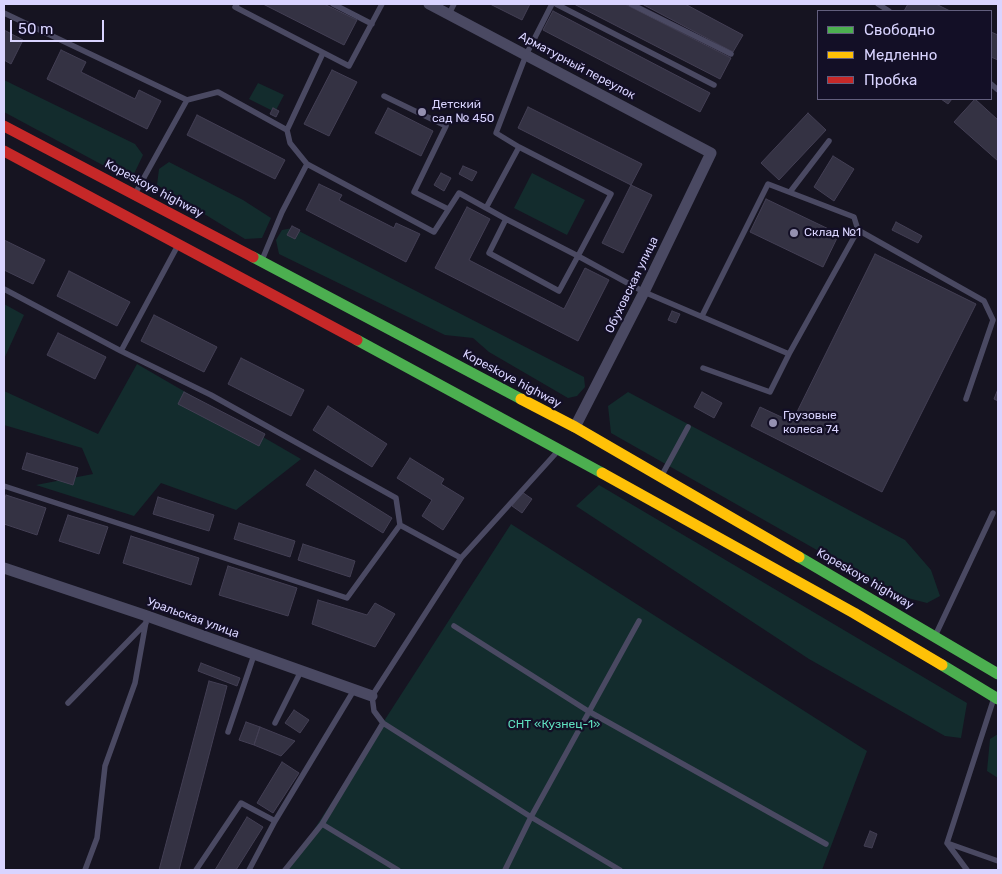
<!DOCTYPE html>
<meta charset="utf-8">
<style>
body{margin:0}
#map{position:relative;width:1002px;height:874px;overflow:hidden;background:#161421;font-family:Rubik,sans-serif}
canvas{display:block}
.frame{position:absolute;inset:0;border:5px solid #d9d4ff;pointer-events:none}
.legend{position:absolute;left:817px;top:10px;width:175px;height:90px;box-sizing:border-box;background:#130f26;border:1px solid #625e7d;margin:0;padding:6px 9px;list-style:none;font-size:15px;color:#d9d4ff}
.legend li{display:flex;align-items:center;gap:10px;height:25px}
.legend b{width:25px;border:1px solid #625e7d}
.scale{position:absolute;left:10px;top:20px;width:94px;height:22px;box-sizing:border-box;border:2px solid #d9d4ff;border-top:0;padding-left:6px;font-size:15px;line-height:18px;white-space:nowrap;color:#d9d4ff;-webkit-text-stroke:4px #130f26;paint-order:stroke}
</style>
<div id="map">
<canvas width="1002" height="874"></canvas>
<div class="frame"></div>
<ul class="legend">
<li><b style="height:6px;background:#4caf50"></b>Свободно</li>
<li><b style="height:6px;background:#ffc107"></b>Медленно</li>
<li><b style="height:6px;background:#c62828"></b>Пробка</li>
</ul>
<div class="scale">50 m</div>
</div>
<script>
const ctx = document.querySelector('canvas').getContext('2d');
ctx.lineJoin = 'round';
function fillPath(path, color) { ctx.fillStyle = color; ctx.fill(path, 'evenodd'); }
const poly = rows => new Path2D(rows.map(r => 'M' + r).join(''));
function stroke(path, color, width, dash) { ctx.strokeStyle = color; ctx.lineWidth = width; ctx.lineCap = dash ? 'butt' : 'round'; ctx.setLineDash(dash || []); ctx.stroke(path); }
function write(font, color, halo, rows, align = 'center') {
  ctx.font = font + ' Rubik,sans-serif'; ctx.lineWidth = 4.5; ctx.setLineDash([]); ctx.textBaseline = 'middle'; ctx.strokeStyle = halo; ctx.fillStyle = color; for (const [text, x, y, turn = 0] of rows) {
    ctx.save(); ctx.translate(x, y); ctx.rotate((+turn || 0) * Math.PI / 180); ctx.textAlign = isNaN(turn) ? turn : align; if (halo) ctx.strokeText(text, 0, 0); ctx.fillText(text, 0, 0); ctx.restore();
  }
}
fillPath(poly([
 [4,80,135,144,143,155,133,176,110,169,4,112],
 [258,83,284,95,275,112,249,99],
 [169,162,243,200,271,218,262,238,245,239,157,185,159,169],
 [532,173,585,200,567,235,514,208],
 [293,228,584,377,585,387,577,396,568,398,489,352,473,338,445,335,279,254,276,240,282,230],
 [4,304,24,315,4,359],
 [137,364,301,459,236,510,161,483,134,516,36,485,93,474,82,448,4,425,4,391,98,434],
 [628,392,905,540,931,570,940,596,927,603,896,595,611,433,608,406],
 [599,485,967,703,961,738,945,736,809,659,576,506],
 [511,524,867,751,822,870,288,870],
 [998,734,998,778,987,771,990,739]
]), '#132c2d');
const building = poly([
 [263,4,324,4,357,20,344,45,263,4],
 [490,4,530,4,522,20,490,4],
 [574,4,625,4,731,58,720,79,574,4],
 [642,4,685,4,743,35,733,52,642,4],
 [908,4,936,4,950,11,904,11,908,4],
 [553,11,710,93,700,112,543,30,553,11],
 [4,30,23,40,11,64,4,60,4,30],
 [991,32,998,35,998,60,991,57,991,32],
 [61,50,86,62,81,72,135,99,139,90,161,101,147,129,47,79,61,50],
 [332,70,357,82,329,136,304,124,332,70],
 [941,99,952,99,948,104,941,99],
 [975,99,998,120,998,161,954,122,975,99],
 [528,107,642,164,631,185,518,128,528,107],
 [273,108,279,111,276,117,270,114,273,108],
 [388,108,433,131,421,156,375,133,388,108],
 [808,113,826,130,779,180,761,163,808,113],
 [197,115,285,160,275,179,187,135,197,115],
 [833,156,854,169,834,201,814,187,833,156],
 [463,166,477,172,472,181,459,174,463,166],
 [441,173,451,178,444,191,434,185,441,173],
 [319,184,342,195,339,200,394,228,396,223,420,234,406,262,306,210,319,184],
 [631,185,652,195,623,253,602,243,631,185],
 [766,199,839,234,823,267,750,232,766,199],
 [467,207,490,219,469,260,564,309,585,268,609,280,578,341,435,268,467,207],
 [896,222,922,236,918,243,892,230,896,222],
 [292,226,300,230,295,239,287,235,292,226],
 [4,240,45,260,33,284,4,270,4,240],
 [875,254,976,304,882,492,751,426,760,407,792,422,875,254],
 [69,271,130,302,117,326,57,296,69,271],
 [672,311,680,314,676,323,668,320,672,311],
 [154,315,217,347,204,372,141,341,154,315],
 [58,333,106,357,95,379,47,355,58,333],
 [241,358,304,390,291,416,228,384,241,358],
 [998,389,998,401,994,399,998,389],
 [184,392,265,434,259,446,178,404,184,392],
 [702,392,722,403,714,418,694,407,702,392],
 [328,406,387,444,372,467,313,430,328,406],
 [27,453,78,468,73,485,22,469,27,453],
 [410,458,444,479,441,484,464,498,443,530,422,516,432,500,397,478,410,458],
 [315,470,392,518,383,533,306,485,315,470],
 [522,492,532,499,522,513,512,506,522,492],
 [6,495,46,508,37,535,4,524,4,501,6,495],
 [158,497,214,515,209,531,153,514,158,497],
 [68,515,108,527,99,554,59,541,68,515],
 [239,523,295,541,290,557,234,539,239,523],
 [131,536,199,558,191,585,123,563,131,536],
 [303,544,355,561,350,577,298,560,303,544],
 [228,566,297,588,288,616,219,595,228,566],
 [318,600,367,615,375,603,395,614,375,647,312,624,318,600],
 [201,663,240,678,237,686,198,671,201,663],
 [209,681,227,686,179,870,159,870,209,681],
 [294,710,309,720,300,733,285,723,294,710],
 [246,722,260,727,254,745,239,740,246,722],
 [260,727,295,741,281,756,254,745,260,727],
 [282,762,299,773,273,813,257,803,282,762],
 [247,817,263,827,236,870,215,870,247,817],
 [870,831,877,834,872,848,864,846,870,831]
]);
fillPath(building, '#343243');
stroke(building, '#433f54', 1);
stroke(poly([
 [237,4,235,7,349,66,382,4],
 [333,4,372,24],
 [556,4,714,85],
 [631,4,731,54],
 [878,4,889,11],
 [4,13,187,100,218,92,287,130],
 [449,14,454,4],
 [991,84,998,90],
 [384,96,446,126,414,192,448,209],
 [519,147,496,133,526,55,552,4],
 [307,164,434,232,459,193,506,219,489,253,559,291,578,256,644,292,789,354],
 [136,192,187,100],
 [790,192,829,141],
 [486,208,519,147,611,194,578,256,506,219],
 [262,260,282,212,307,164,290,143,287,130,323,53],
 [4,289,121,351,211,395,396,498,400,525,461,558],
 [702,316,768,184,854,217,858,230,984,301,993,320,966,399],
 [121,351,177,247],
 [703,368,770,392,789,354,858,230],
 [662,475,688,427],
 [4,486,347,598,400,525],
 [454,626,588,711,826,844],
 [936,634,993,513],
 [68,703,146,623],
 [275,723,301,671],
 [383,723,531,817,620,870],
 [228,732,254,655],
 [322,824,398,870],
 [947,843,998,861],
 [85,870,97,838,105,766,135,683,147,616],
 [196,870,241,803,275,821],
 [249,870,275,821,354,690],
 [285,870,322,824,383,723,374,711,372,696,461,558,557,452],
 [505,870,531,817,639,621],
 [967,870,947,843,993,701]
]), '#4a4962', 5.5);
stroke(poly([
 [429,4,711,153,644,292,575,427],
 [4,568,147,616,372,696]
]), '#4a4962', 11);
stroke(poly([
 [253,257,521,399],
 [357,340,602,473],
 [799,557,998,674],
 [942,665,998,699]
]), '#4caf50', 11);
stroke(poly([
 [521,399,575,427,799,557],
 [602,473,854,613,942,665]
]), '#ffc107', 11);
stroke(poly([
 [4,126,253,257],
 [4,151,357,340]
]), '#c62828', 11);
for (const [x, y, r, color] of [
 [422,112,5,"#9591b1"],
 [794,233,5,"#9591b1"],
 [773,423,5,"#9591b1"]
]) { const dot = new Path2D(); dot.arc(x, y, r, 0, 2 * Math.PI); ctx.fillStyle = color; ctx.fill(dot); stroke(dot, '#130f26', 2); }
write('12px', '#d9d4ff', '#130f26', [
 ["Арматурный переулок",577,66,28],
 ["Kopeskoye highway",154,189,28],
 ["Обуховская улица",632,285,-64],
 ["Kopeskoye highway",512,379,28],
 ["Kopeskoye highway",865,579,30],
 ["Уральская улица",193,618,20]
]);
write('12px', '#d9d4ff', '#130f26', [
 ["Детский",432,105],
 ["сад № 450",432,119],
 ["Склад №1",804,233],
 ["Грузовые",783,416],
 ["колеса 74",783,430]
], 'left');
write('12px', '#5fe0c0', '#130f26', [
 ["СНТ «Кузнец-1»",554,725]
]);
</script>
